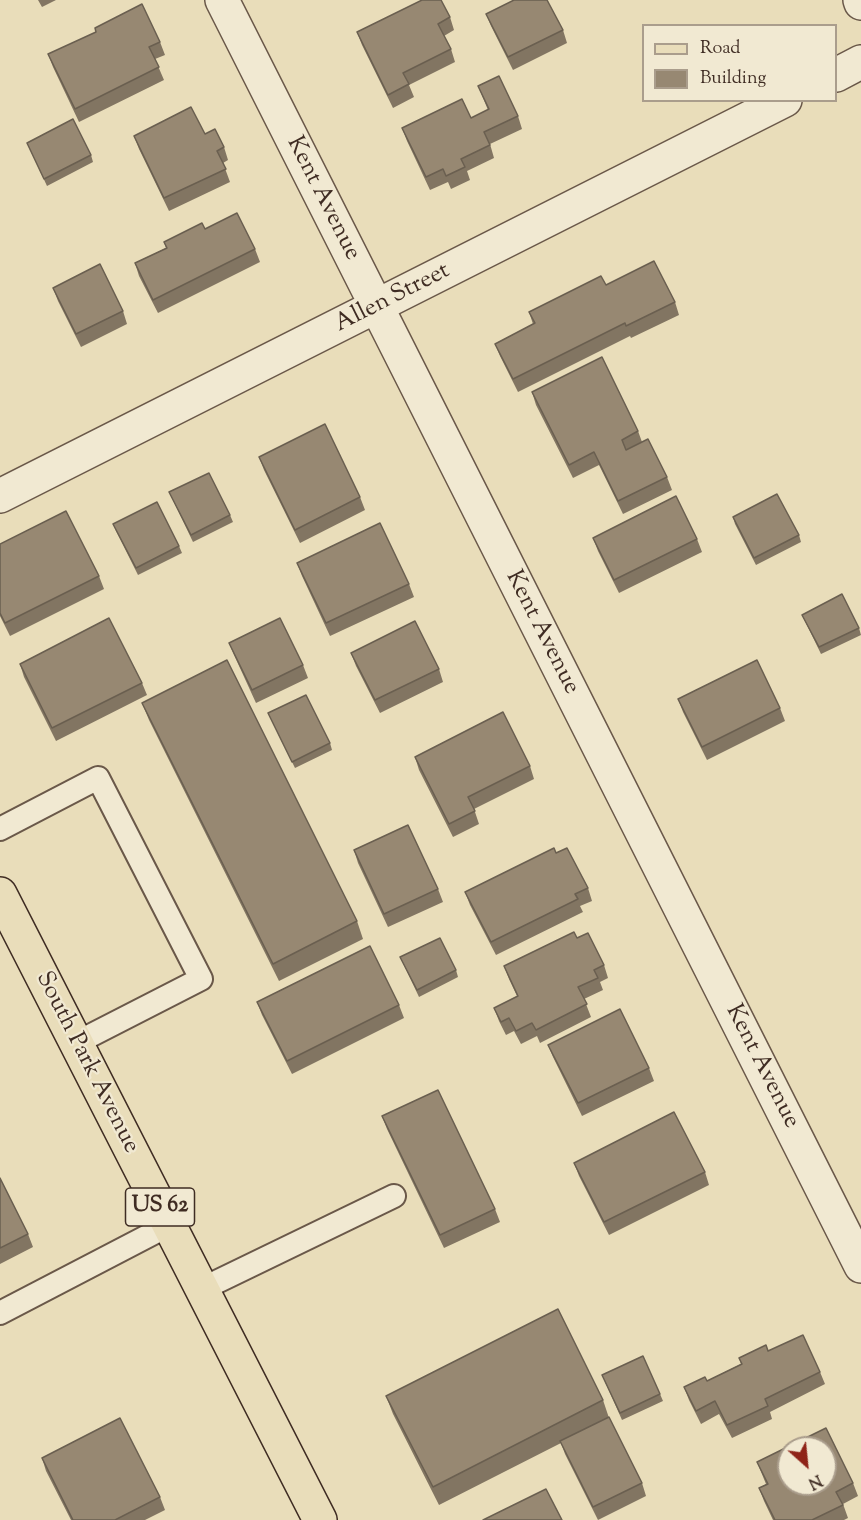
<!DOCTYPE html>
<style>
body{margin:0}
#map{position:relative;width:861px;height:1520px;overflow:hidden;background:#e9ddba;font-family:"Sorts Mill Goudy",serif}
canvas{display:block}
.legend{position:absolute;left:642px;top:24px;width:195px;height:78px;box-sizing:border-box;background:#f1e9d2;border:2px solid #aa9d8c;margin:0;padding:8px 10px;list-style:none;font-size:18px;color:#3f2c23}
.legend li{display:flex;align-items:center;gap:12px;height:30px}
.legend b{width:30px;border:2px solid #aa9d8c}
.north{position:absolute;left:777px;top:1436px;width:60px;height:60px;box-sizing:border-box;background:#f1e9d2;border:2px solid #aa9d8c;border-radius:50%;rotate:153deg;font-size:16px;font-weight:700;line-height:24px;text-align:center;color:#3f2c23}
.north::after{content:'';display:block;margin:auto;width:21px;height:27px;background:#8f2418;clip-path:polygon(50% 0,100% 100%,50% 72%,0 100%)}
</style>
<div id="map">
<canvas width="861" height="1520"></canvas>
<ul class="legend">
<li><b style="height:8px;background:#e9ddba"></b>Road</li>
<li><b style="height:16px;background:#978872"></b>Building</li>
</ul>
<div class="north">N</div>
</div>
<script>
const ctx = document.querySelector('canvas').getContext('2d');
ctx.lineJoin = 'round';
const poly = rows => new Path2D(rows.map(r => 'M' + r).join(''));
function stroke(path, color, width, dash) { ctx.strokeStyle = color; ctx.lineWidth = width; ctx.lineCap = dash ? 'butt' : 'round'; ctx.setLineDash(dash || []); ctx.stroke(path); }
function fillPath(path, color) { ctx.fillStyle = color; ctx.fill(path, 'evenodd'); }
function write(font, color, halo, rows, align = 'center') {
  ctx.font = font + ' "Sorts Mill Goudy",serif'; ctx.lineWidth = 4.5; ctx.setLineDash([]); ctx.textBaseline = 'middle'; ctx.strokeStyle = halo; ctx.fillStyle = color; for (const [text, x, y, turn = 0] of rows) {
    ctx.save(); ctx.translate(x, y); ctx.rotate((+turn || 0) * Math.PI / 180); ctx.textAlign = isNaN(turn) ? turn : align; if (halo) ctx.strokeText(text, 0, 0); ctx.fillText(text, 0, 0); ctx.restore();
  }
}
const service = poly([
 [0,829,98,778,201,979,76,1043],
 [202,1289,394,1196],
 [0,1313,169,1225]
]);
const minor = poly([
 [222,0,861,1266],
 [860,0,861,3],
 [836,75,861,62],
 [0,496,785,100]
]);
const primary = poly([
 [0,894,320,1520]
]);
stroke(service, '#6a5849', 26);
stroke(minor, '#6a5849', 36);
stroke(primary, '#3f2c23', 36);
stroke(service, '#f1e9d2', 22);
stroke(minor, '#f1e9d2', 33);
stroke(primary, '#e9ddba', 33);
fillPath(poly([
 [38,0,56,0,42,7],
 [486,14,563,30,567,43,513,70,491,26],
 [450,17,454,30,444,36,451,49,455,62,409,85,414,97,393,108,362,45,357,32],
 [160,42,165,55,155,59,164,80,79,122,53,67,48,54],
 [478,86,518,116,522,129,490,144,494,158,467,171,470,180,451,189,448,182,430,190,407,141,402,128,471,118,488,110],
 [205,134,224,147,228,160,223,163,230,182,169,211,139,149,134,136],
 [27,143,91,155,93,162,47,186],
 [164,242,255,249,260,262,158,313,139,276,135,263,166,248],
 [606,285,675,302,679,315,631,338,630,336,518,392,500,356,495,344,533,324,529,312],
 [53,288,123,311,127,324,81,347,58,301],
 [532,392,638,431,642,442,667,477,672,490,623,514,599,465,573,478,536,405],
 [259,457,360,497,365,510,300,543,264,470],
 [169,492,230,515,233,522,193,542],
 [733,517,799,535,801,542,756,565,735,524],
 [113,524,179,546,182,553,138,575,116,531],
 [593,538,697,539,702,552,619,593,598,551],
 [0,544,99,576,104,589,10,636,0,616],
 [297,563,409,584,414,597,330,636,302,576],
 [802,615,859,628,861,635,821,654],
 [229,643,303,665,308,678,256,703,234,655],
 [351,653,439,669,443,682,380,713,356,666],
 [20,664,142,683,147,695,56,741,24,677],
 [678,699,780,708,785,721,707,760,683,712],
 [142,703,357,921,363,939,279,981,149,720],
 [268,713,330,743,332,750,295,768],
 [415,757,530,766,534,779,474,809,479,824,453,837,419,770],
 [354,850,438,889,443,902,388,927,358,863],
 [556,853,588,888,592,901,580,906,583,912,496,955,470,905,465,892],
 [577,938,604,965,608,978,600,982,603,990,584,999,591,1017,540,1043,537,1036,521,1044,514,1031,506,1035,499,1021,494,1008,517,996,509,979,504,966],
 [400,957,456,970,458,977,419,997],
 [257,1002,399,1005,404,1018,292,1074,262,1015],
 [548,1045,649,1068,654,1081,582,1116,553,1057],
 [382,1116,495,1209,500,1222,444,1248,387,1129],
 [574,1163,705,1172,709,1185,609,1235,579,1176],
 [0,1178,28,1234,33,1247,0,1264],
 [768,1351,820,1372,825,1384,770,1412,772,1419,732,1438,719,1414,701,1424,689,1400,684,1387,707,1381,741,1364,739,1358],
 [602,1375,660,1394,663,1401,622,1420],
 [386,1396,603,1400,609,1418,642,1483,646,1496,598,1520,565,1454,561,1443,439,1505,393,1414],
 [42,1458,160,1497,165,1510,145,1520,71,1520,46,1471],
 [757,1462,853,1483,858,1496,843,1504,848,1518,844,1520,773,1520,764,1501,759,1488,766,1484]
]), '#827562');
const building = poly([
 [422,0,441,0,450,17,438,24,451,49,403,73,409,84,388,95,357,32,422,0],
 [514,0,547,0,563,30,508,57,486,14,514,0],
 [142,4,160,42,149,47,159,67,75,109,48,54,96,32,95,28,142,4],
 [499,76,518,116,484,132,490,145,461,159,465,167,446,176,443,169,426,177,402,128,462,99,471,118,489,109,478,86,499,76],
 [191,107,205,134,215,129,224,147,217,151,226,169,164,198,134,136,191,107],
 [73,119,91,155,44,179,27,143,73,119],
 [237,213,255,249,153,300,135,263,167,248,164,242,202,223,205,229,237,213],
 [654,261,675,302,626,326,625,323,513,379,495,344,535,323,529,312,601,276,606,285,654,261],
 [100,264,123,311,76,334,53,288,100,264],
 [602,357,638,431,622,440,626,450,648,439,667,477,618,501,594,452,569,465,532,392,602,357],
 [325,424,360,497,295,530,259,457,325,424],
 [209,473,230,515,191,535,169,492,209,473],
 [777,494,799,535,754,558,733,517,777,494],
 [676,496,697,539,614,580,593,538,676,496],
 [157,502,179,546,136,568,113,524,157,502],
 [66,511,99,576,5,623,0,613,0,544,66,511],
 [380,523,409,584,326,623,297,563,380,523],
 [842,594,859,628,819,647,802,615,842,594],
 [109,618,142,683,52,728,20,664,109,618],
 [280,618,303,665,252,690,229,643,280,618],
 [415,621,439,669,375,700,351,653,415,621],
 [227,660,357,921,273,964,142,703,227,660],
 [757,660,780,708,702,747,678,699,757,660],
 [306,695,330,743,292,762,268,713,306,695],
 [503,712,530,766,468,797,475,811,449,824,415,757,503,712],
 [408,825,438,889,384,914,354,850,408,825],
 [554,848,556,853,567,848,588,888,575,894,578,899,491,942,465,892,554,848],
 [574,932,577,938,588,933,604,965,594,970,598,978,578,987,587,1004,536,1030,532,1023,516,1031,509,1018,501,1022,494,1008,518,996,504,966,574,932],
 [440,938,456,970,417,990,400,957,440,938],
 [370,946,399,1005,287,1061,257,1002,370,946],
 [620,1009,649,1068,578,1103,548,1045,620,1009],
 [438,1090,495,1209,440,1235,382,1116,438,1090],
 [674,1112,705,1172,604,1222,574,1163,674,1112],
 [0,1178,28,1234,0,1248,0,1178],
 [558,1309,603,1400,433,1487,386,1396,558,1309],
 [803,1335,820,1372,765,1399,768,1406,727,1425,715,1401,696,1411,684,1387,705,1377,707,1381,742,1364,739,1358,766,1345,768,1351,803,1335],
 [643,1356,660,1394,620,1413,602,1375,643,1356],
 [609,1417,642,1483,593,1507,560,1441,609,1417],
 [120,1418,160,1497,115,1520,73,1520,42,1458,120,1418],
 [826,1428,853,1483,836,1492,843,1505,812,1520,775,1520,759,1488,768,1484,757,1462,826,1428],
 [789,1448,825,1448,825,1484,789,1484,789,1448],
 [546,1489,562,1520,483,1520,546,1489]
]);
fillPath(building, '#978872');
stroke(building, '#6a5f50', 1.5);
for (const [x, y, w] of [
 [160,1207,69]
]) { const box = new Path2D(); box.roundRect(x - w / 2, y - 19, w, 38, 4.5); ctx.fillStyle = '#f1e9d2'; ctx.fill(box); stroke(box, '#3f2c23', 1.5); }
write('bold 22px', '#3f2c23', null, [
 ["US 62",160,1207]
]);
write('24px', '#3f2c23', '#f1e9d2', [
 ["Kent Avenue",322,199,63],
 ["Allen Street",393,299,-27],
 ["Kent Avenue",541,633,63],
 ["South Park Avenue",86,1063,63],
 ["Kent Avenue",761,1067,63]
]);
</script>
